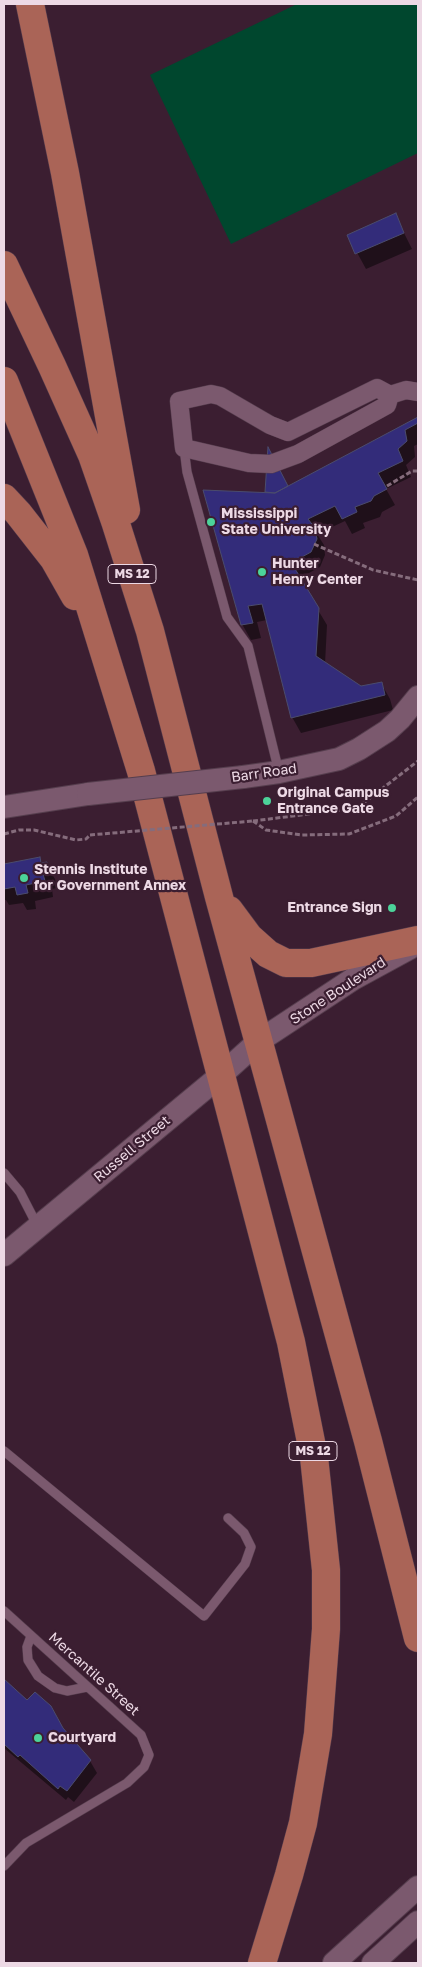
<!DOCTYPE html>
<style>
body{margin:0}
#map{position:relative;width:422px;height:1967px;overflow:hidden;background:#3b1e31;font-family:"Golos Text",sans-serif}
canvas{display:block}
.frame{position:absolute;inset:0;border:5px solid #edd9e5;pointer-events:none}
</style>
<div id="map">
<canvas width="422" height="1967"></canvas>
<div class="frame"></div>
</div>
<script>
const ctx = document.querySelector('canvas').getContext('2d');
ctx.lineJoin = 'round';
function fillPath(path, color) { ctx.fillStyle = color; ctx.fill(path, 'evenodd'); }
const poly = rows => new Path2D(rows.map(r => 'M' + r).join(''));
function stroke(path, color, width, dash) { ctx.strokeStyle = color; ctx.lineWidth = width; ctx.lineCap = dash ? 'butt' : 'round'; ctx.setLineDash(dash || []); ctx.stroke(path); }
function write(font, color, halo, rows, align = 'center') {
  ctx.font = font + ' "Golos Text",sans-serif'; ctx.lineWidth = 4.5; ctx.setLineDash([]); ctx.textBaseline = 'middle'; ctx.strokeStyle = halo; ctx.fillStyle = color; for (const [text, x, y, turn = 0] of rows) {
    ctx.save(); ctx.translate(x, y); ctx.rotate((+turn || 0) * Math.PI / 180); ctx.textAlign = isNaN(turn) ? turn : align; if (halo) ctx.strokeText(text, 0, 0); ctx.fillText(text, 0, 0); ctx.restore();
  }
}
fillPath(poly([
 [297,4,418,4,418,153,231,244,150,75]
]), '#00472e');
fillPath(poly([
 [395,215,412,249,366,269,348,236],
 [418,418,418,444,414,446,415,457,406,465,411,477,386,489,395,505,382,512,380,517,363,523,365,528,352,534,345,521,317,534,324,545,325,555,320,567,309,573,297,575,327,625,325,664,360,688,381,683,390,699,393,710,301,733,292,717,267,620,257,622,261,638,251,640,242,624,267,494,269,451,288,488],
 [39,858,43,864,46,864,55,879,57,888,52,889,53,897,35,901,36,909,27,910,23,903,9,905,6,900,4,900,4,865],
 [4,1681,62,1729,90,1761,97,1773,74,1802,68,1797,66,1800,4,1748]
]), '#0007');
const building = poly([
 [396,213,404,233,355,254,347,235,396,213],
 [418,417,418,423,405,430,407,441,398,449,403,461,378,473,387,489,374,496,371,501,355,507,357,512,342,519,335,506,308,519,315,528,317,539,311,552,300,558,289,559,319,608,316,656,361,686,382,682,385,695,291,718,262,604,248,606,253,623,241,625,203,490,275,493,418,417],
 [268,447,288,486,275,493,265,492,268,447],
 [40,857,41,863,47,862,49,873,43,874,45,881,26,885,28,893,17,895,15,887,4,889,4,864,40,857],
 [4,1679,27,1700,35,1692,51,1706,63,1728,91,1760,67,1791,60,1786,58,1789,20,1755,18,1757,4,1744,4,1679]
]);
fillPath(building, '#332c7a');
stroke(building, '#4b4c6d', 1);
const service = poly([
 [184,448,187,472,227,617,248,646,279,772],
 [4,1173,20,1192,38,1227],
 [4,1451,204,1616,245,1564,251,1547,244,1533,228,1518],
 [4,1611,141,1735,149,1755,144,1767,127,1783,26,1843,4,1866],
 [31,1636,27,1647,28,1660,38,1676,55,1688,67,1691,87,1687]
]);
const minor = poly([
 [390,395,377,388,288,432,270,425,220,396,211,394,179,401,184,448,249,463,271,464,298,454,387,405,390,395,406,390,418,392]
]);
const tertiary = poly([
 [243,777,279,772,339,759,359,749,387,731,400,719,418,697],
 [4,807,88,794],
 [4,1255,220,1076,259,1041,353,979,410,948],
 [334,1963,418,1887],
 [373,1963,418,1922]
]);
const primary = poly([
 [30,4,65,173,126,510],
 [4,265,52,366,92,455,116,524,150,631,219,897,368,1441,418,1638],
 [4,381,74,555,141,771,291,1342,314,1457,326,1570,326,1629,318,1734,303,1823,289,1875,262,1963],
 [4,498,18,513,54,559,75,596],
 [229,910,249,937,268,954,286,963,311,963,418,940]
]);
stroke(service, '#563e4e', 10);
stroke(minor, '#563e4e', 19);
stroke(tertiary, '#563e4e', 24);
stroke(primary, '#563e4e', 29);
stroke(poly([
 [387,486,412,471,418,471],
 [314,544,373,570,418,580],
 [253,821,357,808,418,761],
 [253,821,266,830,302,835,349,834,396,816,418,797],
 [4,834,19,830,34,830,76,840,86,839,90,835]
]), '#856c7c', 3, [5, 2.5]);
stroke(service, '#7b596e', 9);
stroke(minor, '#7b596e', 18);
stroke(tertiary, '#7b596e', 22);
stroke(primary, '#aa6457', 28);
const tertiaryBridge = poly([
 [88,794,243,777]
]);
stroke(tertiaryBridge, '#563e4e', 24, []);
stroke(poly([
 [90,835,253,821]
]), '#856c7c', 3, [5, 2.5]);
stroke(tertiaryBridge, '#7b596e', 22);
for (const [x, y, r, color] of [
 [211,522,5,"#4cd39a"],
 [262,572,5,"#4cd39a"],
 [267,801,5,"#4cd39a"],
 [24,878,5,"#4cd39a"],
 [392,908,5,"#4cd39a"],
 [38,1738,5,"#4cd39a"]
]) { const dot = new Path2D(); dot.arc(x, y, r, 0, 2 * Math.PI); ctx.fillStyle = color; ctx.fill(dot); stroke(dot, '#3b1e31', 2); }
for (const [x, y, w] of [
 [132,574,48],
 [313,1451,48]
]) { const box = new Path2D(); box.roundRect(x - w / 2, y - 9.5, w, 19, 4); ctx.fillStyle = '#3b1e31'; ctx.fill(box); stroke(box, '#edd9e5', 1); }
write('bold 12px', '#edd9e5', null, [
 ["MS 12",132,574],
 ["MS 12",313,1451]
]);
write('bold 14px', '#edd9e5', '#3b1e31', [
 ["Mississippi",221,514],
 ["State University",221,530],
 ["Hunter",272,564],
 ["Henry Center",272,580],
 ["Original Campus",277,793],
 ["Entrance Gate",277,809],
 ["Stennis Institute",34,870],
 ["for Government Annex",34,886],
 ["Entrance Sign",382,908,"right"],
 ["Courtyard",48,1738]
], 'left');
write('14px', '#edd9e5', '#3b1e31', [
 ["Barr Road",264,773,-8],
 ["Stone Boulevard",338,991,-33],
 ["Russell Street",132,1149,-40],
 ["Mercantile Street",94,1674,42]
]);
</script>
